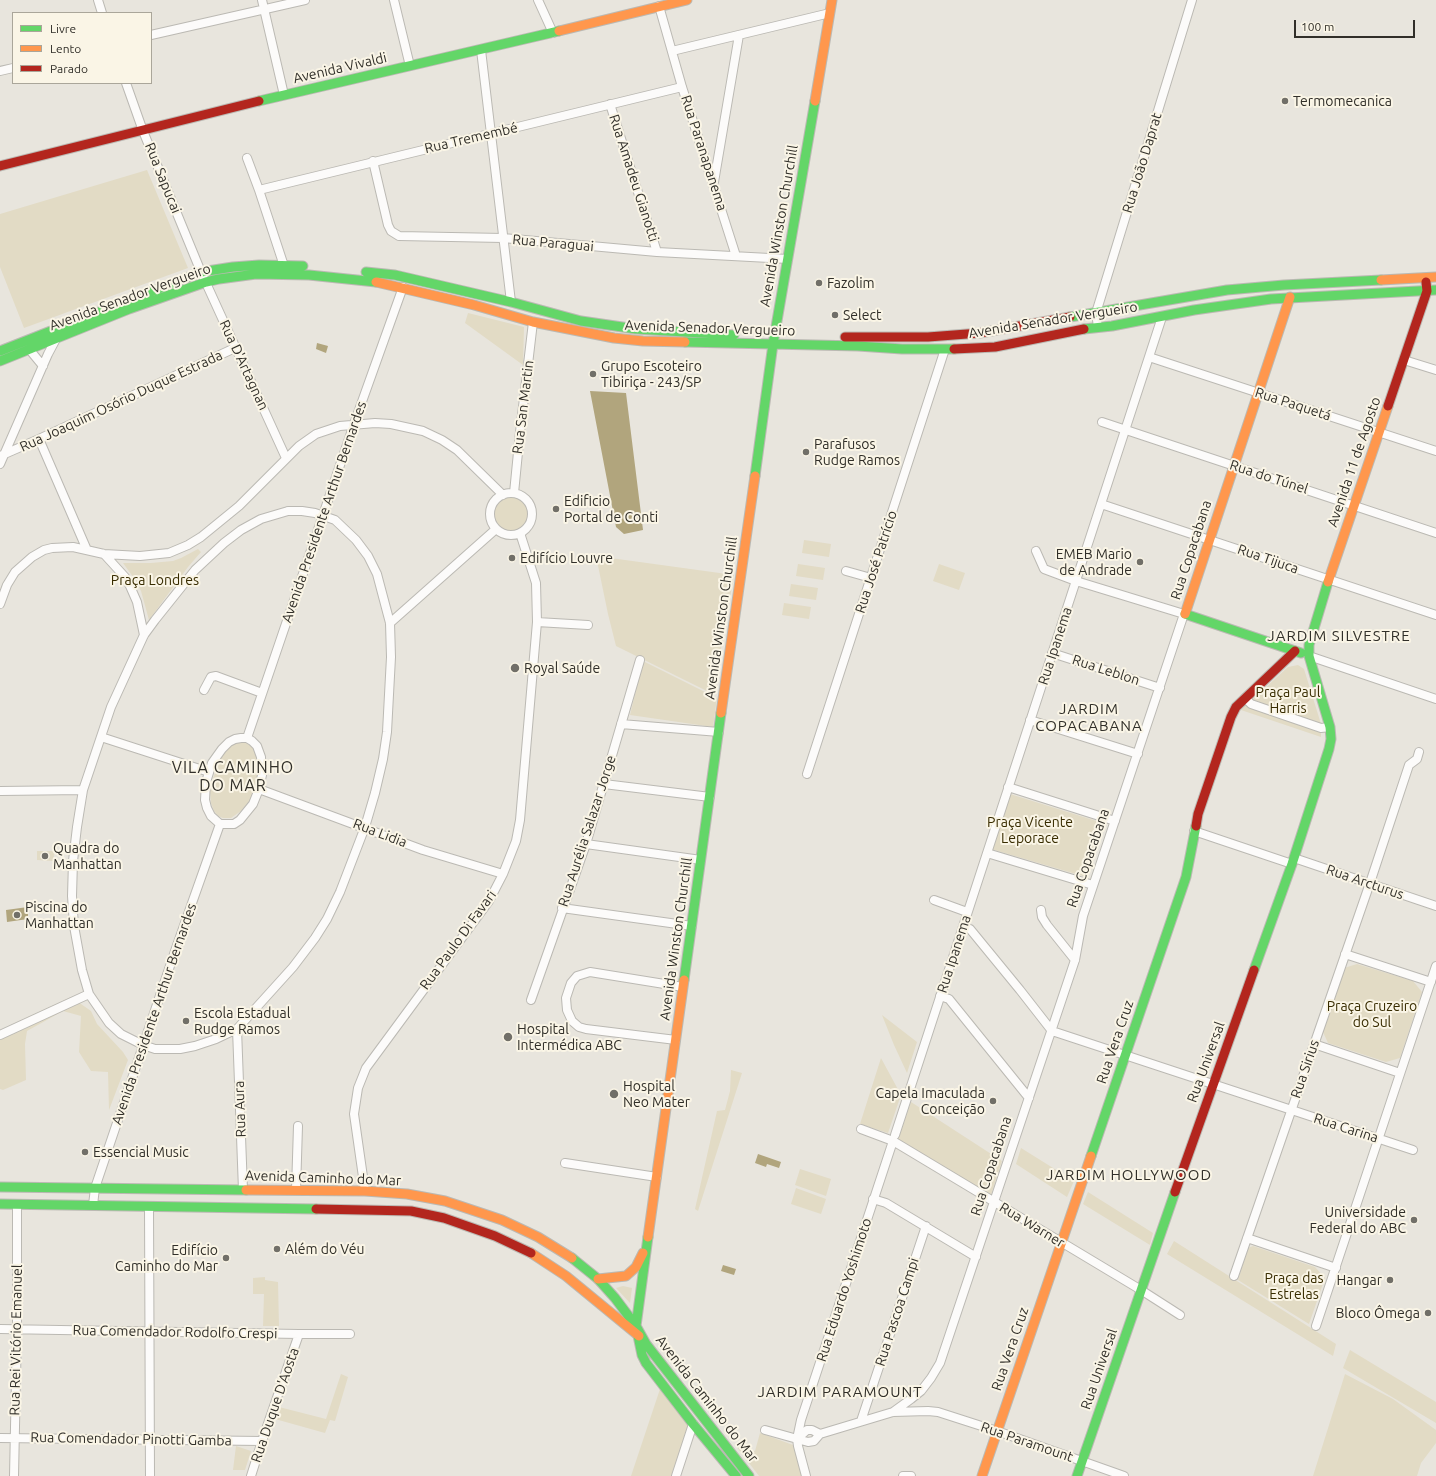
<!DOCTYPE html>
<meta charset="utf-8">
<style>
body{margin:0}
#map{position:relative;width:1436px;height:1476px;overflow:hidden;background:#e8e5dd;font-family:Ubuntu,sans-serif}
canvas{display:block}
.legend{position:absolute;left:12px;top:12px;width:140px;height:72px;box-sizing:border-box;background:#faf5e6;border:1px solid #aaa69a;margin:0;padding:5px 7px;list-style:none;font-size:12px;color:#312f29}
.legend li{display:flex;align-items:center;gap:8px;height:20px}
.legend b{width:20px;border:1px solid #aaa69a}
.scale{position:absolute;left:1294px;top:20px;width:121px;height:18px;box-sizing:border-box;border:2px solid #312f29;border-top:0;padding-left:5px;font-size:12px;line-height:14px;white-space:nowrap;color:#312f29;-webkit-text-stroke:3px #faf5e6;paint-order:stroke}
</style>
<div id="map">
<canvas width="1436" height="1476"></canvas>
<ul class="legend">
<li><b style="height:5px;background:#63d668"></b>Livre</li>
<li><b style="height:5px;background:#ff974d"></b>Lento</li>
<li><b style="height:5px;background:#b3261e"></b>Parado</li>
</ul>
<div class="scale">100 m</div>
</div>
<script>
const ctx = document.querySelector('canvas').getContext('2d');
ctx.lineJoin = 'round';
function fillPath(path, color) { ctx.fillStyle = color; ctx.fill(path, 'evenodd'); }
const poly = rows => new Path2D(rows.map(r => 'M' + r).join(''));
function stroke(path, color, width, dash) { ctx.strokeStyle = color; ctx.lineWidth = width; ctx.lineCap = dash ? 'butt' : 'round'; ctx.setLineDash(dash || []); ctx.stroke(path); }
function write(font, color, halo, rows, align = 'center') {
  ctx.font = font + ' Ubuntu,sans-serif'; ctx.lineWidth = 4; ctx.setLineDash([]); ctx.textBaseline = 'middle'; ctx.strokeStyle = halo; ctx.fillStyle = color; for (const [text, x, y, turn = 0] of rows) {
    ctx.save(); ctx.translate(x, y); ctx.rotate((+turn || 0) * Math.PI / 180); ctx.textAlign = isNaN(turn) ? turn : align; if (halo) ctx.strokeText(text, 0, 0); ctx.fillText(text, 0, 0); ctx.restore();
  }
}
fillPath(poly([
 [147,170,188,268,24,328,0,267,0,214],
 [468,313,524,327,523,365,465,323],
 '492 514a19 19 0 1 1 38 0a19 19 0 1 1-38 0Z',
 [804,540,831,544,829,557,802,553],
 [198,549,201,552,188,567,149,620,141,591,136,581,123,563,151,563,173,561,181,558],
 [596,556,734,575,713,694,616,646,608,614],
 [798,564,825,568,823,580,796,576],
 [939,564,965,573,959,590,933,581],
 [791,584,818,588,816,600,789,596],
 [784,603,811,607,809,619,782,615],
 [643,661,717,698,713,727,630,715],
 [1298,665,1304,669,1321,724,1321,737,1241,710,1288,667],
 [246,740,255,750,259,761,259,772,254,792,249,802,241,811,231,818,223,818,218,816,214,811,211,803,210,792,212,782,220,757,226,748,233,742],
 [1010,794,1103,823,1086,877,991,849],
 [37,851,55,851,53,861,37,860],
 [1357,964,1413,981,1422,992,1400,1058,1386,1062,1328,1043,1323,1032,1344,968],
 [71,997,91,1011,97,1024,123,1052,128,1060,109,1110,108,1072,91,1071,79,1052,81,1016,63,1011,27,1031,25,1044,26,1080,3,1090,0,1089,0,1030],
 [882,1015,917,1042,907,1073,894,1045],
 [881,1058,901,1095,888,1133,860,1124],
 [731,1070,742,1073,698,1211,695,1209,717,1111,725,1110,730,1091],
 [911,1102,1002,1161,991,1195,898,1139],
 [1021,1148,1074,1181,1067,1197,1016,1164],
 [800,1169,831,1179,826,1196,795,1185],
 [796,1188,826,1199,821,1214,791,1204],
 [1088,1192,1153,1233,1150,1245,1083,1204],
 [1174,1241,1336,1344,1333,1356,1167,1254],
 [1253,1246,1315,1267,1325,1278,1309,1324,1238,1280,1248,1248],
 [265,1277,265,1280,278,1282,279,1326,263,1326,264,1294,253,1294,253,1278],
 [623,1286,632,1288,630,1303,616,1288],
 [1350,1350,1436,1402,1436,1423,1343,1368],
 [341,1374,348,1377,335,1421,330,1420,325,1433,275,1419,279,1407,326,1419],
 [1345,1374,1393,1399,1436,1430,1436,1443,1421,1463,1417,1476,1313,1476],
 [661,1386,689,1422,671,1476,631,1476],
 [760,1433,793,1445,800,1461,803,1476,759,1476,736,1446,755,1451],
 [236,1446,251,1451,245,1470,233,1470]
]), '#e2dbc5');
fillPath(poly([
 [317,343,328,346,326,353,316,349],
 [590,391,626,393,643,530,624,534,616,527],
 [28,907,28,919,7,922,6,910],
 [758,1154,781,1162,779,1168,767,1164,766,1167,755,1163],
 [723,1265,736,1269,734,1275,721,1271]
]), '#b1a57d');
const street = poly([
 [98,0,102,13],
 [262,0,284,95],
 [394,0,410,66],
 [538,0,553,33],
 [659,6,682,87,736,256],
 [151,35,305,0],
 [481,50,511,302],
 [672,51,830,13],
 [0,71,13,68],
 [126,83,143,131,201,272,286,458],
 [610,104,657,252],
 [247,158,259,190,285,269],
 [373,161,388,225,391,231,399,236,503,238,657,252,788,259],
 [714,182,739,35],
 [259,190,682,87],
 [1098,327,1096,313,1192,0],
 [29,349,43,366],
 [1149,357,1436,451],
 [1404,360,1436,370],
 [1102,422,1436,533],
 [39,439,87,550],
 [0,456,39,439,237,347],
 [0,464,48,354,56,339],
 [514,493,520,432,533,322],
 '490 514a21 21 0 1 1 42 0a21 21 0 1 1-42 0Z',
 [1101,504,1436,615],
 [288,511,302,511,315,513,335,520,356,540,368,556,377,574,390,623,391,657,387,732,383,759,375,793,365,827,340,892,327,919,315,938,293,967,237,1029,216,1039,195,1046,180,1049,155,1049,143,1045,121,1034,109,1023,89,994,82,970,74,926,72,896,73,861,77,827,83,790,111,707,144,635,155,620,195,570,224,543,241,530,261,519,288,511],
 [104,554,125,577,130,586,137,602,144,635],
 [846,571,871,578],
 [0,604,7,585,15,572,32,557,44,550,52,548,73,547,104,554,140,556,169,553,188,545,201,537,239,506,299,446,316,434,340,426,375,423,391,424,423,431,442,440,457,450,503,495],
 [537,622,588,625],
 [390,623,496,529],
 [1052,653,1160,688],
 [1309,656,1436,699],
 [204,690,211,677,216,676,262,693],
 [1245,698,1251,704,1321,728,1330,727],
 [1030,720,1138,754],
 [621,724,719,732],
 [101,737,209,772],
 [241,738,247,738,252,741,257,746,261,757,262,775,259,789,253,804,240,820,234,824,220,824,211,816,207,808,205,800,206,782,212,763,222,749,229,742,235,739,241,738],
 [247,738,354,424,403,287],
 [807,774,945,349],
 [604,784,710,797],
 [1008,787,1115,821],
 [259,789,423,850,503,874],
 [0,791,83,790],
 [1194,831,1292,864],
 [586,844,701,860],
 [987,853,1093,885],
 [1294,858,1436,906],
 [934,900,967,912],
 [562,908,692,926],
 [1041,910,1042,917,1047,925,1075,960],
 [963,927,970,929,1020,990,1052,1031,1413,1150],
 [1345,954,1431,982],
 [940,996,949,999,1029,1098],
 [531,1000,586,844,640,660],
 [237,1029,243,1190],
 [0,1035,89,994],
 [676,1040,586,1029,579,1027,572,1021,567,1010,566,998,571,983,577,976,590,972,683,987],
 [1314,1044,1400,1073],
 [861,1129,893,1141,1141,1290,1180,1315],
 [895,1135,1162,317],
 [565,1163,657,1177],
 [296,1190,298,1126],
 [365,1191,354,1114,358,1088,366,1068,489,901,503,874,516,841,520,820,537,622,536,583,520,533],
 [873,1199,886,1203,976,1257],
 [93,1205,95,1188,175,951,220,824],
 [149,1206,150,1476],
 [1247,1238,1336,1268],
 [1234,1276,1370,883,1409,765,1417,759,1419,752],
 [1316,1326,1436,966],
 [0,1329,299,1334,350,1334],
 [893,1412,911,1399,921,1391,931,1378,940,1363,1075,960,1083,916,1184,614,1076,581,1044,569,1036,551],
 [861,1421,926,1226],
 [765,1430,808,1442,814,1441,820,1434],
 [0,1438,262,1441],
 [798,1438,807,1430,812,1430,820,1434,893,1412,928,1411,938,1412,997,1431,1124,1476],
 [14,1476,17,1329,17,1204],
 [251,1476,262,1441,299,1334],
 [676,1476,693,1424],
 [806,1476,798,1446,797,1439,801,1420,893,1141],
 [903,1476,911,1476]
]);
const fast = poly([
 [259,101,559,31],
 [366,272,395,275,511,302,581,321,636,329,734,335],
 [1070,317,1227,290,1284,285,1381,280],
 [1084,329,1112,326,1194,310,1271,299,1436,290],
 [685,342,858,346,902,349,954,349],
 [0,351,201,272,233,267,259,265,303,266],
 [0,361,129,309,206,282,219,279,256,274,309,275,376,282],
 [755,476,773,344,815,101],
 [1185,614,1301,653],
 [1254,970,1292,864,1329,749,1331,739,1330,727,1309,656,1309,645,1328,582],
 [684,980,721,713],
 [1091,1156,1186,877,1196,826],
 [0,1187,246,1190],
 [0,1204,316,1209],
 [648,1237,636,1326,642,1355,646,1363,693,1424,736,1476],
 [572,1258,598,1279,615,1298,636,1326,646,1344,749,1476],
 [1077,1476,1175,1192]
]);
const slow = poly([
 [559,31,687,0],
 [815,101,832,0],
 [1381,280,1436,277],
 [376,282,474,305,533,322,614,338,643,341,685,342],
 [1328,582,1388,406],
 [1185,614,1290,297],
 [721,713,755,476],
 [246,1190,365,1191,407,1194,445,1201,502,1220,538,1237,572,1258],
 [648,1237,684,980],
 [531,1253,566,1276,639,1336],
 [598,1279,626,1276,636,1267,643,1253],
 [982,1476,1091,1156]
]);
const jam = poly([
 [0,166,259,101],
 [845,337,928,337,980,333,1070,317],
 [954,349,995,347,1084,329],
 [1388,406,1427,291,1426,282],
 [1196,826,1198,814,1231,717,1236,707,1295,651],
 [1175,1192,1254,970],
 [316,1209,411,1211,444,1218,495,1236,531,1253]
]);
stroke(street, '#bbb9b3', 10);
stroke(fast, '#bbb9b3', 11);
stroke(slow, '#bbb9b3', 11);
stroke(jam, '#bbb9b3', 11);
stroke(street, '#fcfbfa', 8);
stroke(fast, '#63d668', 9);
stroke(slow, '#ff974d', 9);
stroke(jam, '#b3261e', 9);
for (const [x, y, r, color] of [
 [1285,101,4,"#716f68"],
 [819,283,4,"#716f68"],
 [835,315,4,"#716f68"],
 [593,374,4,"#716f68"],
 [806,452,4,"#716f68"],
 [556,509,4,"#716f68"],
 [512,558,4,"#716f68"],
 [1140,562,4,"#716f68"],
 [515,668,5,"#716f68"],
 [45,856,4,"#716f68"],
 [17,915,4,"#716f68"],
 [186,1021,4,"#716f68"],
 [508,1037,5,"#716f68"],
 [614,1094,5,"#716f68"],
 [993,1101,4,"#716f68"],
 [85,1152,4,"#716f68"],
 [1414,1220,4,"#716f68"],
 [277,1249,4,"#716f68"],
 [226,1258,4,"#716f68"],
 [1390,1280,4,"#716f68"],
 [1428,1313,4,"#716f68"]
]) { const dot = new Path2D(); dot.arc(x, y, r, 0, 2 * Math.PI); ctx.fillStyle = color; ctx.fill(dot); stroke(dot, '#faf5e6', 1.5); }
write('14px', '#312f29', '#faf5e6', [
 ["Avenida Vivaldi",340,68,-13],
 ["Rua Tremembé",471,138,-13],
 ["Rua Paranapanema",704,153,72],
 ["Rua João Daprat",1142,163,-73],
 ["Rua Sapucai",163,178,68],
 ["Rua Amadeu Gianotti",634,178,72],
 ["Avenida Winston Churchill",779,226,-80],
 ["Rua Paraguai",553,243,5],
 ["Avenida Senador Vergueiro",130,297,-20],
 ["Avenida Senador Vergueiro",1053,320,-9],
 ["Avenida Senador Vergueiro",710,328,2],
 ["Rua D'Artagnan",244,365,65],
 ["Rua Joaquim Osório Duque Estrada",121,401,-25],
 ["Rua Paquetá",1293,404,18],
 ["Rua San Martin",523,407,-83],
 ["Avenida 11 de Agosto",1354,462,-71],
 ["Rua do Túnel",1269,477,18],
 ["Avenida Presidente Arthur Bernardes",324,512,-71],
 ["Rua Copacabana",1191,550,-72],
 ["Rua Tijuca",1268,559,19],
 ["Rua José Patrício",876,562,-72],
 ["Avenida Winston Churchill",721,618,-82],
 ["Rua Ipanema",1055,646,-72],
 ["Rua Leblon",1106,670,18],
 ["Rua Aurélia Salazar Jorge",587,831,-72],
 ["Rua Lidia",380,833,21],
 ["Rua Copacabana",1088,858,-71],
 ["Rua Arcturus",1365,882,19],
 ["Avenida Winston Churchill",676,939,-82],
 ["Rua Paulo Di Favari",458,940,-54],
 ["Rua Ipanema",954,954,-72],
 ["Avenida Presidente Arthur Bernardes",154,1014,-71],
 ["Rua Vera Cruz",1115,1042,-71],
 ["Rua Universal",1206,1062,-70],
 ["Rua Sirius",1305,1069,-71],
 ["Rua Aura",240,1109,-92],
 ["Rua Carina",1346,1128,18],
 ["Rua Copacabana",991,1166,-72],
 ["Avenida Caminho do Mar",323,1178,2],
 ["Rua Warner",1032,1225,31],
 ["Rua Eduardo Yoshimoto",844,1290,-72],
 ["Rua Pascoa Campi",897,1312,-72],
 ["Rua Comendador Rodolfo Crespi",175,1332,1],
 ["Rua Rei Vitório Emanuel",16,1340,-89],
 ["Rua Vera Cruz",1010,1349,-71],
 ["Rua Universal",1099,1369,-71],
 ["Avenida Caminho do Mar",707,1399,52],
 ["Rua Duque D'Aosta",275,1405,-71],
 ["Rua Comendador Pinotti Gamba",131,1439,1],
 ["Rua Paramount",1027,1442,19]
]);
write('14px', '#312f29', '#faf5e6', [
 ["Termomecanica",1293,101],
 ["Fazolim",827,283],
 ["Select",843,315],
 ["Grupo Escoteiro",601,366],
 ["Tibiriça - 243/SP",601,382],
 ["Parafusos",814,444],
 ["Rudge Ramos",814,460],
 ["Edificio",564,501],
 ["Portal de Conti",564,517],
 ["EMEB Mario",1132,554,"right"],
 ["de Andrade",1132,570,"right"],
 ["Edifício Louvre",520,558],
 ["Royal Saúde",524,668],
 ["Quadra do",53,848],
 ["Manhattan",53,864],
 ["Piscina do",25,907],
 ["Manhattan",25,923],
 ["Escola Estadual",194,1013],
 ["Rudge Ramos",194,1029],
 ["Hospital",517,1029],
 ["Intermédica ABC",517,1045],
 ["Hospital",623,1086],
 ["Neo Mater",623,1102],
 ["Capela Imaculada",985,1093,"right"],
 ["Conceição",985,1109,"right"],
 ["Essencial Music",93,1152],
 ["Universidade",1406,1212,"right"],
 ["Federal do ABC",1406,1228,"right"],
 ["Além do Véu",285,1249],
 ["Edifício",218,1250,"right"],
 ["Caminho do Mar",218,1266,"right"],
 ["Hangar",1382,1280,"right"],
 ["Bloco Ômega",1420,1313,"right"]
], 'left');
write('14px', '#382c00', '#faf5e6', [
 ["Praça Londres",155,580],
 ["Praça Paul",1288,692],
 ["Harris",1288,708],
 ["Praça Vicente",1030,822],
 ["Leporace",1030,838],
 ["Praça Cruzeiro",1372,1006],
 ["do Sul",1372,1022],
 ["Praça das",1294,1278],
 ["Estrelas",1294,1294]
]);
ctx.letterSpacing = '1px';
write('15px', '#312f29', '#faf5e6', [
 ["JARDIM SILVESTRE",1339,636],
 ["JARDIM",1089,709],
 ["COPACABANA",1089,726],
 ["JARDIM HOLLYWOOD",1129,1175],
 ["JARDIM PARAMOUNT",840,1392]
]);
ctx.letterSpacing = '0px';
ctx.letterSpacing = '1px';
write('16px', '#312f29', '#faf5e6', [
 ["VILA CAMINHO",233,768],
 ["DO MAR",233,786]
]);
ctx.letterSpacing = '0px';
</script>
